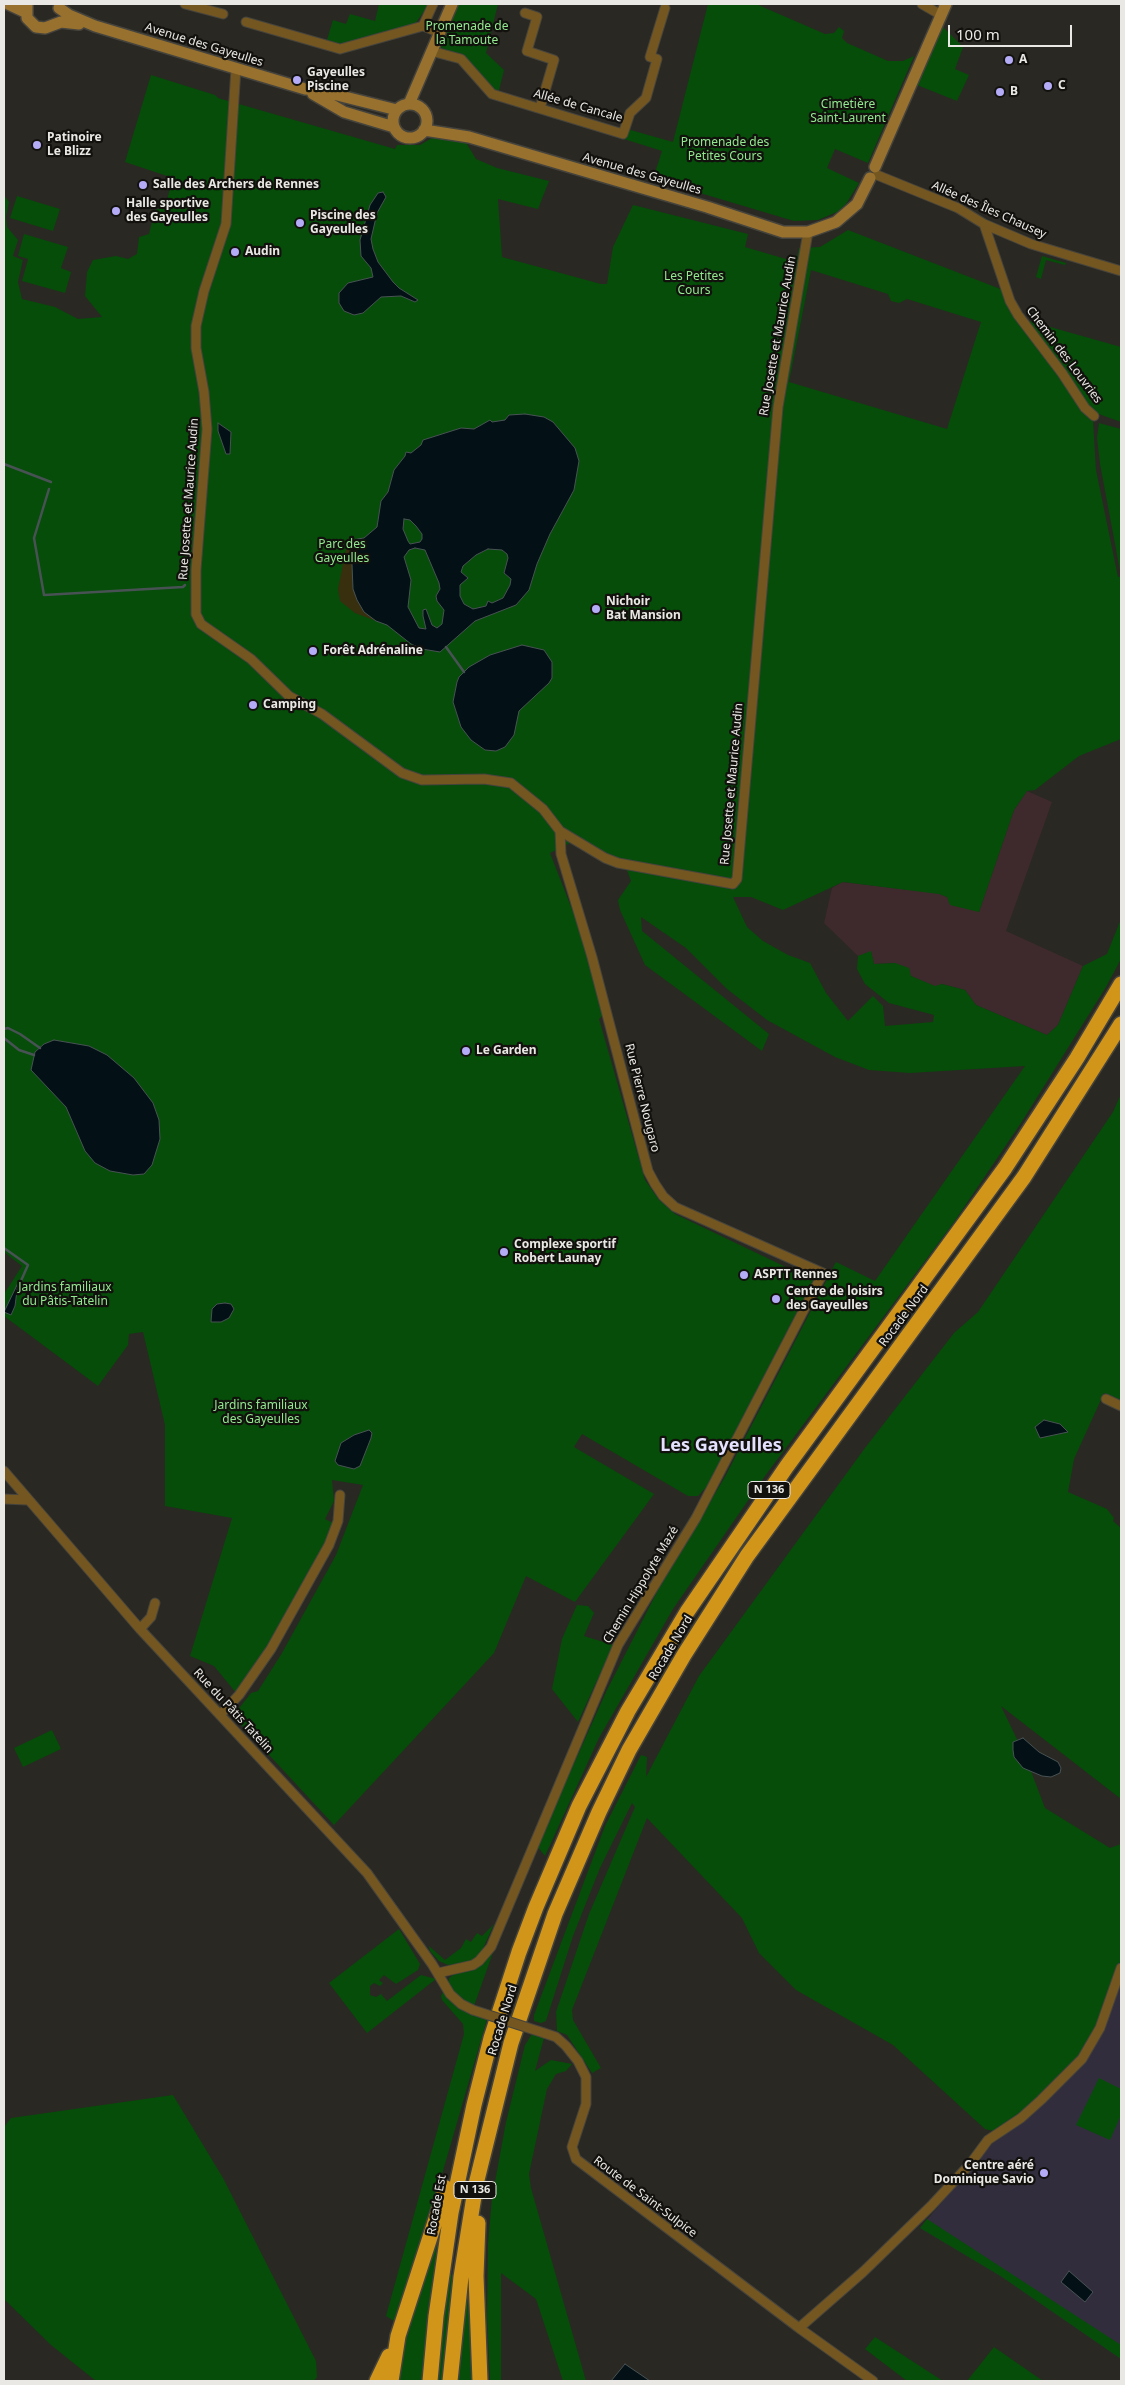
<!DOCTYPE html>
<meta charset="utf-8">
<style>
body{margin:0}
#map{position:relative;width:1125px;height:2385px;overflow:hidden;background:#2a2822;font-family:"Noto Sans",sans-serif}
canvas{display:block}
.frame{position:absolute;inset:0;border:5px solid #eae8e4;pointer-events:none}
.scale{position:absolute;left:948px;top:25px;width:124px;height:22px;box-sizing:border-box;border:2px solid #eae8e4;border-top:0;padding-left:6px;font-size:15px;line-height:18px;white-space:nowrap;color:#eae8e4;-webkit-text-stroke:4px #12110e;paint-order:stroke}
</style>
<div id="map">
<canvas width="1125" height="2385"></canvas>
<div class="frame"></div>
<div class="scale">100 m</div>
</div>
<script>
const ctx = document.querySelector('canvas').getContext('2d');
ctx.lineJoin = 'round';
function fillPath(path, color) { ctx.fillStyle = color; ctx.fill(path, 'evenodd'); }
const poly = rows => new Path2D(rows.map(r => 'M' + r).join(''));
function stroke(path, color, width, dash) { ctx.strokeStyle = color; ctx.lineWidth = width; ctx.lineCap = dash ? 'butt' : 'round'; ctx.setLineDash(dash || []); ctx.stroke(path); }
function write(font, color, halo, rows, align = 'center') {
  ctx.font = font + ' "Noto Sans",sans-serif'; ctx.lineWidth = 4.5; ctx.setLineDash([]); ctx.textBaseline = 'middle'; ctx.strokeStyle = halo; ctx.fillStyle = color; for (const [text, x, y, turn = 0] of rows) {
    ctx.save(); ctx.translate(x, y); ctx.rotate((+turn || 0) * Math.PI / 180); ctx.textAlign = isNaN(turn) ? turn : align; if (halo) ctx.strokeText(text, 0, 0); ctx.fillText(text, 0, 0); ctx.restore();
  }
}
fillPath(poly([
 [1027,791,1052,802,1006,931,1083,966,1058,1025,1047,1035,976,1005,965,990,942,984,935,987,911,976,895,963,874,964,871,952,858,956,824,923,832,888,842,882,938,893,979,912,1014,810]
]), '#3e2a2c');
fillPath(poly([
 [1121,1978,1121,2359,1002,2277,920,2228,992,2144,1033,2114,1084,2061,1105,2030,1113,1997]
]), '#322d3d');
fillPath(poly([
 [379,4,429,4,415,24,341,44,327,40,333,20,346,24,350,14,375,21],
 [456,4,498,4,486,53,504,70,498,94,462,56,436,46],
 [708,4,756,4,825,34,834,33,839,27,844,31,842,38,847,43,888,61,903,61,914,56,868,163,835,149,827,168,859,183,846,204,837,212,818,220,794,221,653,179,662,151,624,139,627,129,673,142],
 [942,26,963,47,955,69,969,75,957,101,917,85],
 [151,75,215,95,218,98,395,149,397,145,420,145,437,135,465,141,476,159,497,168,549,181,538,209,498,199,502,257,601,284,607,284,613,247,633,205,748,234,745,247,796,262,799,248,820,247,848,230,1003,290,1093,419,1096,470,1118,577,1121,576,1100,464,1097,438,1099,423,1121,429,1121,739,1079,756,1035,790,1027,791,1014,810,979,912,950,905,947,897,939,894,843,882,783,910,751,897,733,897,747,927,763,941,788,955,810,963,826,993,848,1021,873,996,883,1006,885,1026,933,1022,934,1015,889,1003,865,984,857,969,858,956,871,951,874,964,895,963,909,968,911,976,935,986,942,984,965,990,976,1005,1047,1035,1058,1025,1083,966,1107,954,1121,919,1121,959,1106,987,1021,1123,954,1222,765,1476,673,1609,599,1738,545,1856,537,1846,607,1690,657,1592,726,1475,836,1262,875,1281,1025,1066,910,1073,869,1070,835,1057,767,1020,727,989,686,948,641,917,642,931,769,1034,762,1051,645,965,620,910,618,900,631,881,627,870,608,865,570,843,550,853,582,935,603,1015,599,1019,645,1180,659,1200,675,1214,813,1280,708,1485,698,1496,688,1496,582,1434,574,1447,654,1494,575,1602,526,1576,494,1653,334,1825,233,1716,251,1693,258,1691,282,1653,336,1555,363,1485,332,1480,334,1501,325,1519,333,1523,324,1549,271,1644,237,1694,214,1666,190,1656,232,1518,165,1506,165,1425,143,1332,129,1334,128,1345,98,1386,4,1316,4,1294,22,1266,4,1252,4,195,9,202,6,217,7,227,18,240,13,256,23,260,18,282,22,299,55,307,78,319,102,317,85,296,87,272,93,260,116,256,128,259,137,254,139,237,149,234,155,210,165,207,173,178,125,162],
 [811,270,888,294,891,301,899,303,907,299,981,322,947,429,789,382],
 [17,196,60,209,53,231,10,218],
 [24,234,68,247,61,268,71,272,65,293,22,281,28,259,18,256],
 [1042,256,1066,263,1065,265,1046,260,1041,279,1036,277],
 [1029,321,1121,347,1121,422,1093,412,1026,323],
 [1121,1094,1121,1400,1104,1393,1074,1459,1068,1492,1107,1509,1114,1518,1113,1521,1121,1528,1121,1799,1001,1706,1026,1758,1045,1808,1110,1848,1121,1844,1121,1959,1096,2026,1080,2058,1033,2103,993,2131,985,2129,893,2045,796,1990,759,1953,742,1918,647,1818,572,2010,573,2020,601,2068,592,2073,567,2035,557,2031,556,2012,589,1914,635,1807,632,1803,600,1868,573,1936,546,2021,541,2023,534,2021,534,2015,605,1826,641,1755,647,1757,646,1777,699,1676,865,1448,954,1333,978,1312,1113,1112],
 [577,1605,588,1606,594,1613,584,1636,613,1645,578,1722,552,1689,562,1639],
 [52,1730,61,1749,23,1767,14,1748],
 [494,1924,481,1953,469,1963,448,1965,439,1961,430,1951,429,1946,445,1960,461,1948,466,1939,471,1942,477,1933,482,1936],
 [399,1929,420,1964,418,1970,396,1984,384,1975,379,1980,383,1983,380,1986,374,1983,370,1986,370,1995,376,1997,381,1994,387,2001,421,1975,436,1979,367,2033,329,1983],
 [496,1944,474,2006,458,1997,449,1985,449,1978],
 [443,1992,469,2013,487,2019,436,2195,394,2321,386,2316,464,2034,463,2024,442,2000,441,1996],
 [532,2034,544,2038,535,2071,551,2060,572,2064,566,2071,556,2074,547,2089,529,2174,531,2188,586,2381,563,2381,536,2299,501,2273,501,2381,490,2381,487,2317,488,2243,492,2198,506,2122,525,2045],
 [1099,2078,1121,2089,1121,2115,1110,2140,1076,2125],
 [173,2095,223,2178,316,2361,317,2377,314,2381,96,2381,51,2345,4,2299,4,2127,11,2118],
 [927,2219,1121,2345,1121,2359,1002,2277,920,2228],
 [433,2245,437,2246,421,2381,396,2381,398,2359],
 [470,2265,475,2381,458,2381,461,2349],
 [447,2274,455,2275,444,2381,436,2381],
 [875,2337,943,2381,907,2381,865,2349],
 [994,2347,1043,2381,967,2381]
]), '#054d09');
fillPath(poly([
 [348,539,351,540,353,589,364,612,376,621,355,613,340,601,338,589]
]), '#382f0f');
const water = poly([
 [383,192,386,197,377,213,371,239,373,249,378,262,393,282,399,288,418,300,415,302,401,296,381,297,363,313,354,315,344,311,339,303,339,293,348,283,373,277,371,268,361,256,360,240,370,205,378,193,383,192],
 [525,414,544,417,553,422,575,448,579,461,574,490,550,534,537,564,529,590,516,605,475,621,440,652,422,649,411,644,387,625,376,621,364,612,357,600,353,589,351,540,364,538,377,527,381,501,388,492,394,470,405,456,406,452,411,453,421,445,423,440,461,428,474,429,490,420,492,422,505,420,509,415,525,414],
 [404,519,410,520,416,526,422,534,422,539,420,542,410,544,408,541,403,529,404,519],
 [415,548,425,550,439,583,440,589,436,596,437,601,444,610,442,624,437,628,432,625,426,609,423,610,423,616,426,629,419,628,408,607,411,580,404,557,409,550,415,548],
 [488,549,502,550,507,554,508,558,504,573,511,579,510,585,503,598,492,603,488,601,486,606,473,609,464,604,460,596,460,585,468,578,461,572,463,566,476,555,488,549],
 [218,423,231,432,230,454,226,454,218,431,218,423],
 [522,645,544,650,552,662,552,678,549,683,519,711,514,735,505,747,496,751,485,750,471,740,461,727,453,702,457,682,459,677,469,667,490,655,522,645],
 [54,1040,89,1046,107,1055,134,1078,153,1103,159,1120,160,1139,152,1165,144,1174,133,1175,110,1171,95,1163,85,1151,66,1107,31,1070,35,1052,44,1044,54,1040],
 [18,1283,15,1306,11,1315,4,1312,18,1283],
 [225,1303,231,1304,234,1309,229,1318,221,1322,211,1322,212,1309,217,1304,225,1303],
 [1044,1420,1060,1424,1068,1432,1040,1438,1035,1427,1044,1420],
 [369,1430,372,1433,371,1438,360,1466,354,1469,338,1465,335,1461,341,1443,354,1435,369,1430],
 [1023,1738,1039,1752,1058,1762,1061,1768,1060,1773,1051,1777,1042,1776,1023,1768,1014,1757,1013,1750,1013,1742,1023,1738],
 [1069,2271,1093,2292,1085,2302,1061,2282,1069,2271],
 [625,2364,650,2381,611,2381,625,2364]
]);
fillPath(water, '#031116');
stroke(water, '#485254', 1);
stroke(poly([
 [4,464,51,482],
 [49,489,34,538,44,595,183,587,185,585],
 [446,647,464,672],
 [4,1029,8,1028,20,1034,40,1048],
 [4,1038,19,1050,34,1055],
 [4,1248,28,1265,20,1283]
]), '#485254', 2.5);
const street = poly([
 [185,4,223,14],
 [922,4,941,15],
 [525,13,537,17,527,51,554,60,540,108],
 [246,22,340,49,423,26,438,32],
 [423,26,433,4],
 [431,51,461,59,492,94,623,134,630,113,646,98,657,59,650,57,665,8],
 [236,68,226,224,204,291,196,326,196,348,204,392,207,429,196,570,196,614,201,624,251,659,289,696,322,714,402,773,422,780,484,779,511,783,543,809,560,831,605,858,618,863,733,884,737,879,778,407,808,232],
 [877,175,958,208,984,224,1031,244,1121,271],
 [984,224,1010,301,1018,315,1062,373,1085,408,1094,416],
 [1106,1399,1121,1406],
 [4,1471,140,1629,367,1873,432,1964,450,1994,461,2004,473,2010],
 [4,1499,27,1500],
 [140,1629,151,1617,155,1603],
 [220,1715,239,1695,271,1649,329,1545,338,1521,340,1495],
 [438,1973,473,1965,479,1961,491,1947,618,1645,696,1518,823,1273,675,1207,663,1196,655,1184,648,1171,592,957,561,854,560,831],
 [544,2033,556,2037,566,2046,578,2061,586,2077,586,2104,572,2147,576,2159,799,2328,873,2381],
 [799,2328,863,2272,931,2206,971,2163,988,2140,1021,2118,1041,2100,1082,2059,1100,2028,1121,1968]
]);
const secondary = poly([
 [8,4,25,12],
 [27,4,27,18,36,27,45,28,61,22,79,24],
 [59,8,69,15,95,26,305,89,317,90,397,110],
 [313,94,344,112,394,127],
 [409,104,452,4],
 '393 121a17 17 0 1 1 34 0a17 17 0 1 1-34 0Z',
 [424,130,469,137,707,207,783,232,808,232,836,222,857,204,870,178],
 [875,167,946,4]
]);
const highway = poly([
 [478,2223,476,2276,480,2381],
 [377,2381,389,2356],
 [391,2381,398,2336,446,2188],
 [430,2381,436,2316,451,2213,474,2105,491,2038,519,1952,536,1907,579,1806,628,1711,687,1612,787,1466,1005,1168,1077,1058,1121,984],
 [450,2381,461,2277,476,2184,511,2043,555,1914,599,1812,629,1750,684,1655,747,1556,1024,1177,1121,1024]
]);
stroke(street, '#45433d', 11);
stroke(secondary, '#45433d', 14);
stroke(highway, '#45433d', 18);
stroke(street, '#745620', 9);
stroke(secondary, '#97712d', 11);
stroke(highway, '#d19519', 15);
const streetBridge = poly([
 [473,2010,544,2033]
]);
stroke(streetBridge, '#45433d', 11, []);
stroke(streetBridge, '#745620', 9);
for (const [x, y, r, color] of [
 [1009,60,5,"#b5acf8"],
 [297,80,5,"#b5acf8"],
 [1048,86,5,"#b5acf8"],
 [1000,92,5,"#b5acf8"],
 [37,145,5,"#b5acf8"],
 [143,185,5,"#b5acf8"],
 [116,211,5,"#b5acf8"],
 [300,223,5,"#b5acf8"],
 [235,252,5,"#b5acf8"],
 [596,609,5,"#b5acf8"],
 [313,651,5,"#b5acf8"],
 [253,705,5,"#b5acf8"],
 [466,1051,5,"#b5acf8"],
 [504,1252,5,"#b5acf8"],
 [744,1275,5,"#b5acf8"],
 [776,1299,5,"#b5acf8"],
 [1044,2173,5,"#b5acf8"]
]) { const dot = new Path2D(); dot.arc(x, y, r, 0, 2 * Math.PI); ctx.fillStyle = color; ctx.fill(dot); stroke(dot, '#12110e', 2); }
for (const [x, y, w] of [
 [769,1490,42],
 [475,2190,42]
]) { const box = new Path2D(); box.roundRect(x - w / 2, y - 8.5, w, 17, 4); ctx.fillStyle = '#12110e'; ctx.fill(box); stroke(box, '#eae8e4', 1); }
write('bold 11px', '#eae8e4', null, [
 ["N 136",769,1490],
 ["N 136",475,2190]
]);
write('12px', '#92e98f', '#12110e', [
 ["Promenade de",467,27],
 ["la Tamoute",467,41],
 ["Cimetière",848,105],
 ["Saint-Laurent",848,119],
 ["Promenade des",725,143],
 ["Petites Cours",725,157],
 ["Les Petites",694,277],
 ["Cours",694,291],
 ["Parc des",342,545],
 ["Gayeulles",342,559],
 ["Jardins familiaux",65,1288],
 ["du Pâtis-Tatelin",65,1302],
 ["Jardins familiaux",261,1406],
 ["des Gayeulles",261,1420]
]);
write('12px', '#eae8e4', '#12110e', [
 ["Avenue des Gayeulles",204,45,17],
 ["Allée de Cancale",578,106,16],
 ["Avenue des Gayeulles",642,174,16],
 ["Allée des Îles Chausey",989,210,24],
 ["Rue Josette et Maurice Audin",778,336,-80],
 ["Chemin des Louvries",1064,355,53],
 ["Rue Josette et Maurice Audin",189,499,-86],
 ["Rue Josette et Maurice Audin",732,784,-85],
 ["Rue Pierre Nougaro",642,1098,76],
 ["Rocade Nord",904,1316,-53],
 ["Chemin Hippolyte Mazé",641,1585,-59],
 ["Rocade Nord",671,1648,-59],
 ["Rue du Pâtis Tatelin",233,1711,47],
 ["Rocade Nord",503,2020,-73],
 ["Route de Saint-Sulpice",645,2197,37],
 ["Rocade Est",437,2205,-80]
]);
write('bold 12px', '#eae8e4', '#12110e', [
 ["A",1019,60],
 ["Gayeulles",307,73],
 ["Piscine",307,87],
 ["C",1058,86],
 ["B",1010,92],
 ["Patinoire",47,138],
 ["Le Blizz",47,152],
 ["Salle des Archers de Rennes",153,185],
 ["Halle sportive",126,204],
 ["des Gayeulles",126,218],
 ["Piscine des",310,216],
 ["Gayeulles",310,230],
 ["Audin",245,252],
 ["Nichoir",606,602],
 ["Bat Mansion",606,616],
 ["Forêt Adrénaline",323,651],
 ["Camping",263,705],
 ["Le Garden",476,1051],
 ["Complexe sportif",514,1245],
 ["Robert Launay",514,1259],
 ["ASPTT Rennes",754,1275],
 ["Centre de loisirs",786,1292],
 ["des Gayeulles",786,1306],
 ["Centre aéré",1034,2166,"right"],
 ["Dominique Savio",1034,2180,"right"]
], 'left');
write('bold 18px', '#e3e1fe', '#12110e', [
 ["Les Gayeulles",721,1446]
]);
</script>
